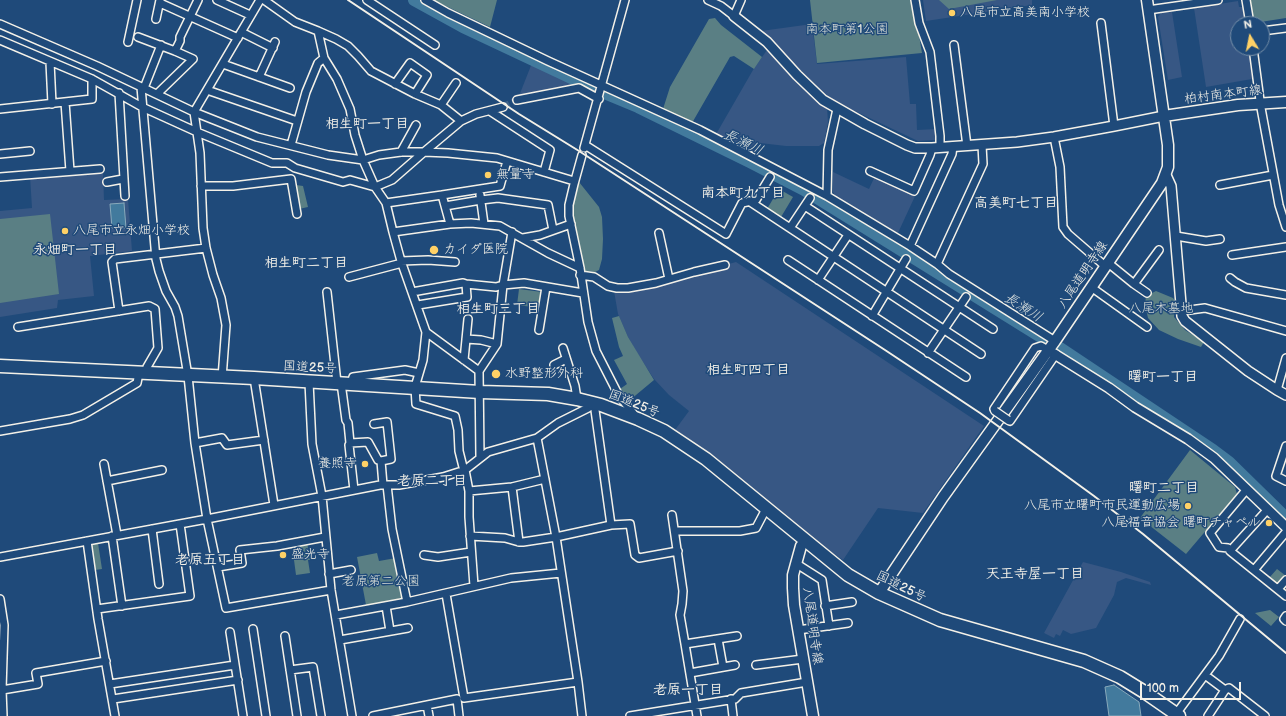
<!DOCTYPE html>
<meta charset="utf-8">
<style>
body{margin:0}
#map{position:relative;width:1286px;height:716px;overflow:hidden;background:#1f4a7a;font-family:"Balsamiq Sans",sans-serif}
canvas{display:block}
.north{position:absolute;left:1230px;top:16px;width:40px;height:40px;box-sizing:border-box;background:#1f4a7a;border:1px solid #748da6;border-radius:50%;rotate:350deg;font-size:11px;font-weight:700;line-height:16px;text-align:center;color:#f4f1e8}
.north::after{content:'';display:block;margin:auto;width:14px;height:18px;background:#ffd166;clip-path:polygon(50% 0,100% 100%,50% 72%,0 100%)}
.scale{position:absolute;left:1140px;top:682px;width:101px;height:18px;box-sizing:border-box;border:2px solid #f4f1e8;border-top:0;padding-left:5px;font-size:12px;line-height:14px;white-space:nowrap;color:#f4f1e8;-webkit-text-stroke:3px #1f4a7a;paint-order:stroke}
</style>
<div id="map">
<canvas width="1286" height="716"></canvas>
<div class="north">N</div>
<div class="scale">100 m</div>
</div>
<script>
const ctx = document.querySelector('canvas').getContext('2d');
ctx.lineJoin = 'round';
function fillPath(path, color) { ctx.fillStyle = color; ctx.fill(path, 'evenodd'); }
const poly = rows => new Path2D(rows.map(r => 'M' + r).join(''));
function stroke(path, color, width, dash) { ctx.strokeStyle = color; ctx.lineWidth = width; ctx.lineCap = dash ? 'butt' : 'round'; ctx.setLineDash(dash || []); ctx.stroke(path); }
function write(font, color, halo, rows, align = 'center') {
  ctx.font = font + ' "Balsamiq Sans","Klee One",sans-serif'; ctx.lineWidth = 3; ctx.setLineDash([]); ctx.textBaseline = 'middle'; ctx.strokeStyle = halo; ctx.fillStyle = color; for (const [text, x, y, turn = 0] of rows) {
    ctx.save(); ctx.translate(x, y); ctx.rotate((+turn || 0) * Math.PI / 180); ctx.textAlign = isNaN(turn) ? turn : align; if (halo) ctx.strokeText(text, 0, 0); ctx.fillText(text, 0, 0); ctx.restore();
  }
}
fillPath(poly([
 [923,0,1032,0,1032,5,926,21],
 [1238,1,1239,7,1245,7,1246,24,1238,24,1238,48,1249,48,1252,79,1206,87,1194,8],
 [1172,12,1182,77,1168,80,1158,17,1161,13],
 [812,24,817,64,906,57,910,104,916,104,917,130,937,129,937,138,935,140,918,141,838,103,838,96,838,103,824,95,761,31],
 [767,50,796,82,814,99,827,107,828,122,824,143,819,146,786,146,760,143,753,155,715,136,753,70],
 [532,63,580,85,580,87,519,96],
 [103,171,104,200,128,199,132,251,90,256,94,296,58,300,57,308,0,317,0,211,32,208,30,176],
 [833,172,869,189,875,176,916,194,897,235,836,197,833,192],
 [736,262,984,426,923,513,878,508,843,560,824,547,685,436,675,430,689,411,669,395,654,379,637,353,628,337,618,314,614,291,695,273],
 [1083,562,1121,572,1150,582,1151,585,1126,578,1117,582,1114,595,1096,628,1071,634,1063,630,1060,636,1056,634,1054,638,1044,633]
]), '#375784');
fillPath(poly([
 [433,0,497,0,490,27],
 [810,0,913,0,922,53,817,63],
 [939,0,997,0,949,9],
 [1250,0,1286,0,1286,18,1254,23],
 [715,18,721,25,762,57,754,69,734,56,730,57,692,123,663,109,670,87,709,19],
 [579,182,599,207,602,217,603,239,602,259,599,270,595,272,584,271,572,219,575,193],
 [296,185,303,186,308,207,299,209],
 [779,189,793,197,781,217,767,209],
 [50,214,59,294,0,303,0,219],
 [519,289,542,292,540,308,517,305],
 [1156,291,1173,298,1175,301,1174,317,1185,330,1204,342,1201,347,1178,339,1159,330,1148,318,1145,305,1146,296],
 [619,316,628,337,654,380,630,400,620,389,627,384,614,360,623,356,619,347,612,318],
 [1190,450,1235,487,1237,494,1186,554,1140,518],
 [307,542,310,560,308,560,310,573,296,575,294,560,300,559,297,544],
 [98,543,102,569,95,570,91,544],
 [377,553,379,561,396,558,403,598,366,605,357,557],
 [1277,569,1286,576,1278,585,1269,578],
 [1270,610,1279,617,1271,626,1255,613]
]), '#5a7f84');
const water = poly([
 [124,203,126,228,112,228,110,204,124,203],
 [1114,685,1139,702,1141,716,1109,716,1105,687,1114,685]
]);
fillPath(water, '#427a9d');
stroke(water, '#89aabb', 1);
stroke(poly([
 [414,0,463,27,597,90,638,107,750,162,804,190,1044,339],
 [1060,348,1213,450,1229,462,1286,518]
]), '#427a9d', 12);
stroke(poly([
 [503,107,517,100]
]), '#3f638a', 7, [7, 3.5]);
const minor = poly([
 [217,0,250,15],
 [264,0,295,22,318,31,324,58,337,79,350,109,355,135,363,160,375,187,386,203,393,232,401,261,426,332,423,360,415,387,416,404,455,416,458,430,459,451,464,471],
 [367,0,435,45],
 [425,0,448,13,548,61,700,130,827,196],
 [708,0,721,6,734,16,741,0],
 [915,0,919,23,930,52,940,136,940,147],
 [1246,0,1250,24],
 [160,3,238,38],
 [1148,10,1218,0],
 [156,19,160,0],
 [1101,23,1114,126],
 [0,24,97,66,194,112,257,137,328,155,363,160,379,155,401,152,424,152,448,153,497,158,574,181],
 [318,31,336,39,348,46,358,56,371,71,415,94,441,105,461,121],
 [1262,31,1286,28],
 [241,32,273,48],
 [138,37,175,51,193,59,157,94],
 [0,40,92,79,142,107,197,132,272,163,287,163,295,168,343,182,350,180,375,187,392,180,424,152,461,121,476,114,503,107],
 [128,42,137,0],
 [954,45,967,146],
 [1253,48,1261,108,1279,205,1286,227],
 [175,51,180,41,180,37,198,0],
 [50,62,52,104],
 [223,64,290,88],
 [259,77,275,42],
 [395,84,410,63,427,75,415,94],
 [141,87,156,259,159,271,166,291,175,307,178,316,188,376,195,443,207,519,226,608,331,590],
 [144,88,161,45],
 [207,90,297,121],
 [119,93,125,196],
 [517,100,579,88,599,99],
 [65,102,70,171],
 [441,105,456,83],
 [0,109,92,99,92,79],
 [837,109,828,150,827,196,910,246,937,264,949,274,1055,341],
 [490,111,550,150,544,172],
 [1054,137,1060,167,1063,227,1068,234,1105,266],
 [291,145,306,92,318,63,324,58],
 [585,145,726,234,742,203,756,200,770,177],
 [584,148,625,0],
 [401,152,416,125],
 [0,154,30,151],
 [582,155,574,184,569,205,569,216,580,268,588,322,596,351,618,394,636,417],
 [870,171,914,191,930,155,932,148],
 [0,177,100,169],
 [107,182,123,179],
 [1220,185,1273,175],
 [201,186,233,186,291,179,297,214],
 [442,195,500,186,507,161],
 [480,195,484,224],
 [749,201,981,354],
 [386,203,442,195,450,224],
 [445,206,481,200,498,198,548,205,553,230],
 [805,206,993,329],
 [790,228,810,198],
 [393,232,450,224,471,223,500,226,548,253,580,268],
 [659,233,669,279],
 [1176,236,1206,241,1220,239],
 [523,238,540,235,571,224],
 [910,246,952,154,953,146],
 [1232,255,1286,247],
 [788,260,966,377],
 [401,261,428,260,455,262],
 [1107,262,1134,284,1147,293],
 [937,264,983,164,982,145],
 [580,275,594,277,608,286,617,288,628,288,656,283,694,272,725,265],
 [349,277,402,263],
 [1230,278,1235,282,1246,288,1286,295],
 [818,280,848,235],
 [1134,284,1159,250],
 [1091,287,1147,327],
 [327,292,337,383],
 [412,292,463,283,466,284,496,287,503,285,524,283,583,293],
 [418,305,467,297,466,284],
 [119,311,112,262,115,259,206,248],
 [1182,311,1205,308,1286,331],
 [872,316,906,259],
 [18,327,149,306,155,309,158,348,147,367,145,373],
 [539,330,546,287],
 [426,332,479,371],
 [466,339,481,340,497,344],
 [563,348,575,386,577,399],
 [928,353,966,297],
 [464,360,468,319],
 [554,365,566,359],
 [222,378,226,325,221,298,213,275,206,248,203,228,200,153,194,112,260,0],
 [254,378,274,505],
 [309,382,312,444,322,496,331,590,352,716],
 [341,383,346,420,348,423,350,443,368,442,378,460,381,461,391,459,387,422,374,424],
 [351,384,353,377,405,370,419,373],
 [1277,390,1286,358],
 [594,403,611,525],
 [995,411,994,409,1035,348,1041,346,1048,350],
 [1008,420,1010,421,1056,354],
 [0,431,70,419,83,415,137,383,139,373],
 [537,438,556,537,578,682,582,716],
 [195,443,222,438,227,445,264,440],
 [350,443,349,445,354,490],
 [1286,446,1276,476,1286,481],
 [480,457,479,371,497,344,503,285,512,232],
 [381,461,383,485],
 [104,464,117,535],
 [465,470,469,491,469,517,474,586],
 [107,481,162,470],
 [387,485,392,529,407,602],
 [512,487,519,542],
 [1247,489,1210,533,1219,547,1228,548,1230,551,1268,509],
 [469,491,512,487,545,479],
 [672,515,683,591,682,604,680,615,685,644],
 [152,529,159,584],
 [675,531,740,531,756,528,766,509],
 [112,536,122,606],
 [470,536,505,538,519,542,523,542,556,537,611,525,630,524,635,555,639,558,678,551],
 [87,541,98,619,115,716],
 [1230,551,1286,596],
 [424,555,438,557,471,552],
 [0,557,207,519,380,485,399,485,443,477,465,470,488,452,537,438,558,423,588,408,594,403],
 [796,564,800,566,822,580,829,626],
 [218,567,242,563,240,550,277,546,325,537],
 [1254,570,1286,532],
 [329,574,351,570],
 [1278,589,1286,580],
 [446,594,464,698,578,682],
 [0,599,4,625,2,690,3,716],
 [386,606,390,631],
 [825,606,852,602],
 [97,609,190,596,180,524],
 [336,615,407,602,511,578,561,573],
 [1286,616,1284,619,1286,621],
 [253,629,266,716],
 [798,630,848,623],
 [230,632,243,716],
 [285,636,297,716],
 [718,639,723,667],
 [340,640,408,628],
 [756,665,803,659],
 [290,670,313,667,321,716],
 [690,673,735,665],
 [1205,675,1225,690],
 [110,684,235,665],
 [2,690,38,684,36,673,106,661],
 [113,699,238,680],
 [731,699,733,716],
 [427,705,429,716],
 [1176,714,1219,656,1240,619],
 [373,716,457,699,459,716],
 [630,716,735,699,741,693,807,682],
 [697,716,685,644,737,636],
 [1208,716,1225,690,1229,688,1265,716]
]);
const tertiary = poly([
 [734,16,767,42,797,75,823,100,865,124,907,145,915,148,932,148,1017,142,1054,137,1114,126,1164,116],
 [1166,175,1171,186,1182,316,1185,321,1248,371,1277,390,1286,395],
 [1048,350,1109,388,1135,407,1188,439,1214,458,1286,527]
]);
const secondary = poly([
 [1164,116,1238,105,1286,102],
 [805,541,801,546,796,564,793,575,793,588,794,605,813,716],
 [879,593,943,497,1055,341,1162,183,1168,167,1168,145,1147,0]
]);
const trunk = poly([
 [0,366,254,378,480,392,548,394,577,399,601,405,638,419,664,431,706,459,848,575,879,593,940,620,1084,661,1120,677,1146,693,1179,716]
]);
stroke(minor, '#f4f1e8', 10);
stroke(tertiary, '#f4f1e8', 12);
stroke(secondary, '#f4f1e8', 13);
stroke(trunk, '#f4f1e8', 15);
stroke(minor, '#1f4a7a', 7);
stroke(tertiary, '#1f4a7a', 9);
stroke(secondary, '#1f4a7a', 10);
stroke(trunk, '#1f4a7a', 12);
stroke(poly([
 [348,0,519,114,579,151,885,350,980,413,1094,496,1143,534,1286,653]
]), '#f4f1e8', 2);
const minorBridge = poly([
 [995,411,1008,420]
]);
stroke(minorBridge, '#f4f1e8', 10, []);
stroke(minorBridge, '#1f4a7a', 7);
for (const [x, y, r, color] of [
 [952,13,4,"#ffd166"],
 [488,175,4,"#ffd166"],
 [65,231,4,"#ffd166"],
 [434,250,5,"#ffd166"],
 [496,374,5,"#ffd166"],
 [365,464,4,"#ffd166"],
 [1188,506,4,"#ffd166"],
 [1269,523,4,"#ffd166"],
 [283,555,4,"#ffd166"]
]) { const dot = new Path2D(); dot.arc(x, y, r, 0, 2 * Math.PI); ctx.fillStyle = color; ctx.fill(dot); stroke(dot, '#1f4a7a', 1.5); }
write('13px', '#f4f1e8', '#1f4a7a', [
 ["八尾市立高美南小学校",960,13],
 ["無量寺",496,175],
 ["八尾市立永畑小学校",73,231],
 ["カイダ医院",443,250],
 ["水野整形外科",505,374],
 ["養照寺",357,464,"right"],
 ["八尾市立曙町市民運動広場",1180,506,"right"],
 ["八尾福音協会 曙町チャペル",1261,523,"right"],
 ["盛光寺",291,555]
], 'left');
write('13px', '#dde0d9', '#1f4a7a', [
 ["南本町第1公園",847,30],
 ["八尾木墓地",1161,309],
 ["老原第二公園",381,582]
]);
write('13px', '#f4f1e8', '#1f4a7a', [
 ["柏村南本町線",1223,95,-7],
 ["八尾道明寺線",1083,275,-56],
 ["国道25号",310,368,3],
 ["国道25号",634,404,22],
 ["国道25号",901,587,26],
 ["八尾道明寺線",812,626,82]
]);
write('bold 14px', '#f4f1e8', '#1f4a7a', [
 ["相生町一丁目",367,124],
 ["南本町九丁目",743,193],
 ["高美町七丁目",1016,203],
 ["永畑町一丁目",75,250],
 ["相生町二丁目",306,263],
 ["相生町三丁目",498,309],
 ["相生町四丁目",748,370],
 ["曙町一丁目",1163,377],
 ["老原二丁目",432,481],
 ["曙町二丁目",1164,488],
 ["老原五丁目",210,560],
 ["天王寺屋一丁目",1035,574],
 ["老原一丁目",688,690]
]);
write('italic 14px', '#d9dfdd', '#1f4a7a', [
 ["長瀬川",743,143,26],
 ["長瀬川",1023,308,32]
]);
</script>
